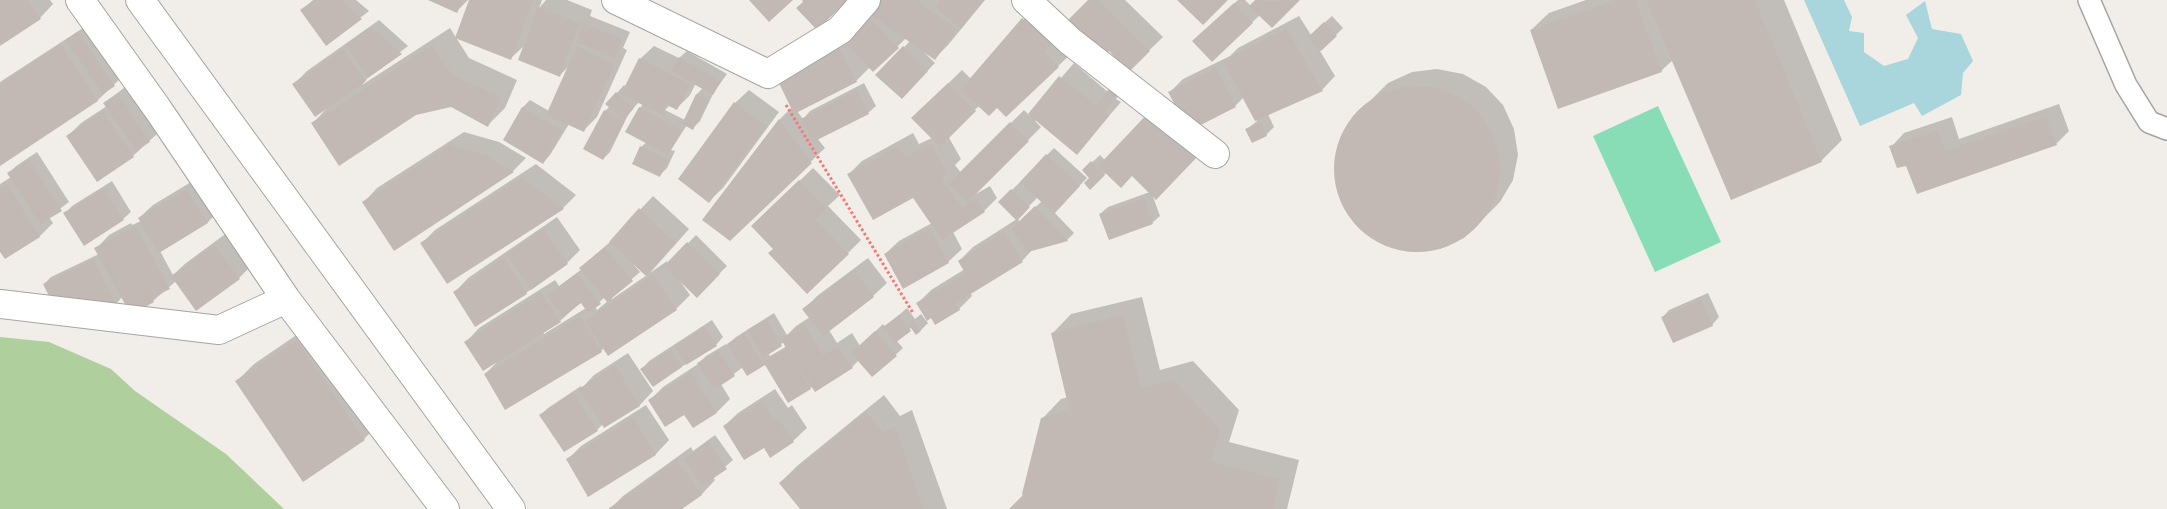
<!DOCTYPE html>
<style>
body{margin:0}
canvas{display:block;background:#f1ede8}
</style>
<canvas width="2167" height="509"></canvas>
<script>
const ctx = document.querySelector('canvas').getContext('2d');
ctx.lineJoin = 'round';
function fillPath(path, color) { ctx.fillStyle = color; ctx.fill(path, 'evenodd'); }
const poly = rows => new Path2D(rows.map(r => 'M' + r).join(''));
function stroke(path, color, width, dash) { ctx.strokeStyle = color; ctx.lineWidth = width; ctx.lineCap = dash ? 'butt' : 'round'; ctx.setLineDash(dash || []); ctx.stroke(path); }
fillPath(poly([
 [0,337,49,342,111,369,135,391,226,454,284,509,0,509]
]), '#afcf9d');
fillPath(poly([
 [1658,106,1721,242,1655,272,1593,136]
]), '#88ddb7');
fillPath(poly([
 [1804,0,1844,0,1852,17,1849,31,1864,33,1864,52,1884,66,1908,59,1918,38,1906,15,1925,1,1932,29,1961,34,1973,61,1963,73,1961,95,1922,116,1914,103,1860,126]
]), '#a9d5dd');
fillPath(poly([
 [0,0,50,0,53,4,40,18,0,44],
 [313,0,356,0,369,11,326,44,302,10],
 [431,0,468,0,457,11],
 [471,0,542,0,539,8,546,0,567,0,592,10,590,16,630,32,623,48,627,50,597,117,583,131,569,124,550,155,543,163,504,140,523,107,530,100,549,111,570,65,560,75,525,45,511,58],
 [881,0,985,0,948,45,935,58,926,52,925,53,935,63,909,90,877,75,910,41,906,38,873,71,870,67,856,81,797,111,803,119,810,111,864,83,876,106,868,113,817,138,825,148,730,239,704,219,780,119,792,107,776,75],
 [1090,0,1125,0,1163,37,1129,70],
 [1238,0,1245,0,1251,6,1256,0,1298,0,1272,27,1260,15,1212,60,1201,34],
 [1586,0,1784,0,1842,140,1821,161,1731,198,1673,60,1661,71,1531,30,1549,13],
 [1037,5,1072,53,1006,115,997,107,979,106,948,136,961,159,955,165,961,173,1024,110,1029,115,1074,63,1108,92,1123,77,1129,82,1116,99,1121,102,1077,153,1037,120,1035,121,1041,127,974,195,990,186,997,198,984,211,953,232,962,249,948,262,885,254,899,241,932,223,913,197,849,174,862,161,913,133,919,144,932,138,913,118,962,70,971,79],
 [1299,16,1311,35,1332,16,1343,28,1320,51,1335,76,1322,90,1268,114,1274,127,1266,135,1252,141,1247,129,1257,121,1244,97,1235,106,1200,124,1213,136,1152,194,1160,216,1152,223,1100,214,1108,207,1150,192,1132,175,1106,173,1090,188,1091,178,1084,170,1100,155,1105,160,1180,111,1170,92,1183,79,1230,56,1238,48],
 [379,20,408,46,371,74,362,85,450,28,469,58,517,80,505,108,488,125,452,106,313,123,326,109,294,84,307,71],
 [86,26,121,78,98,100,0,165,0,82],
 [654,46,679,58,687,51,727,74,714,92,700,121,693,128,687,125,671,150,675,151,667,168,660,175,641,147,647,142,640,108,643,104,639,102,629,113,610,152,603,159,605,111,610,106,607,104,624,85,626,87,640,59],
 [696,83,703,88,697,94,685,120,665,110,670,105,676,109,690,95],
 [1437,69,1463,74,1486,87,1503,105,1514,129,1518,155,1513,180,1500,202,1464,238,1440,249,1415,252,1390,247,1367,234,1350,215,1338,192,1335,166,1340,141,1352,119,1388,83,1412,72],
 [125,87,157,134,133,156,67,137,81,123,107,106,105,103],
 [749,90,779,112,723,188,709,201,679,179,735,103],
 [2059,104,2069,131,2056,144,1907,164,1891,147,1904,133,1952,117,1959,139],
 [464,132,499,142,526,158,513,171,394,249,364,202,377,188],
 [1054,148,1087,178,1054,212,1074,233,1067,240,1033,249,1022,261,970,292,972,296,959,309,932,317,918,303,931,290,965,269,959,261,973,247,1017,219,1000,202],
 [1038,197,1042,201,1020,222,1017,218],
 [37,152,69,202,49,217,53,223,40,236,5,258,0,250,0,184,11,177,9,173,16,166],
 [536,164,576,195,563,208,448,282,422,243,435,230],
 [813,168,840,195,828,206,861,240,848,253,774,249,766,213],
 [201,176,221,209,208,222,160,251,173,275,186,263,228,232,252,265,239,278,176,281,153,301,122,297,116,304,51,296,44,284,51,277,99,254,96,249,109,235,131,223,132,225,141,221,139,218,153,205],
 [112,181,131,212,123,219,65,214,72,206],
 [653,196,689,229,650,273,667,261,668,264,696,235,727,266,697,296,680,281,690,295,676,309,609,354,604,348,601,351,485,374,496,363,466,342,479,328,555,280,559,286,582,269,588,261,610,242],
 [635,264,647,275,612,299,611,297,640,272,634,265],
 [605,297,608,301,597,310,595,306],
 [581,302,586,308,544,334,543,332,560,321],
 [557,217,580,250,567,263,526,293,455,292,468,278],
 [868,258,887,283,873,296,829,330,837,343,852,333,860,346,883,324,885,327,907,308,915,319,921,314,928,323,920,331,912,327,896,340,903,348,873,376,859,360,852,367,810,388,765,364,743,367,721,384,730,399,717,412,693,426,684,413,650,400,663,387,698,364,706,356,726,344,727,345,736,337,774,313,787,335,796,326,810,317,804,309,817,296],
 [784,342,787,346,770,356,768,353],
 [1708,293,1719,317,1712,325,1662,318,1669,310],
 [1142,297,1160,370,1193,361,1239,410,1229,442,1299,460,1287,509,1010,509,1024,495,1042,419,1061,399,1068,397,1052,334,1071,314],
 [712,320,723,337,716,345,653,385,642,369,649,361],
 [314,323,381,422,364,439,304,481,237,381,254,364],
 [628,353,653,391,640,405,605,427,603,424,597,430,541,415,548,408,581,386,582,388,594,375],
 [775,389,788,408,792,405,807,428,793,441,724,426,738,413],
 [884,395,900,416,912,410,947,509,801,509,780,483,797,466],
 [646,405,669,440,656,454,589,495,567,460,581,446],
 [715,435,733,460,713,477,715,480,702,494,680,509,610,509,623,496,691,447,693,451]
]), '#0003');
fillPath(poly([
 [0,0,28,0,41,19,0,46],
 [314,0,341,0,362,19,326,46,300,10],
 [428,0,463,0,457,13],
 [469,0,534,0,511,60,455,38],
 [749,0,793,0,769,22],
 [802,0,848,0,817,30,796,8,803,2],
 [879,0,916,0,957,29,935,60,870,14],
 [940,0,984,0,961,29,935,7],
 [1088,0,1099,0,1150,51,1129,72,1109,51,1103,57,1067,21],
 [1177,0,1228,0,1203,25],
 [1255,0,1265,1,1300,0,1272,28,1249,6],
 [1615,0,1636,0,1662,72,1558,109,1530,30],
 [1646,0,1755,0,1822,162,1731,200],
 [1234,3,1253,23,1212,62,1192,41],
 [538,7,580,23,560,77,518,60],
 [863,11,899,48,873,72,838,36],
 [1022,18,1053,44,1045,52,1059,67,1006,117,997,108,989,116,960,90],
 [1324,22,1337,36,1321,51,1308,37],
 [583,23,623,39,615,58,576,42],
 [371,27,402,54,368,78,345,45],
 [1286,28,1323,91,1255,121,1223,61],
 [78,32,115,86,103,94,66,40],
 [61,44,98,101,0,166,0,85],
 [837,44,857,82,794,114,775,75],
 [432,45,452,75,501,97,488,127,451,107,416,115,339,166,311,123],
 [577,46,615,64,584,132,546,115],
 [903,46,928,71,902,99,875,75],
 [343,49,366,81,315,117,292,84],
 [679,57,721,81,713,95,671,71],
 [639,58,690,84,677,110,667,105,662,115,621,94],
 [1216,67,1236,107,1189,131,1168,92],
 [1059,76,1096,105,1109,89,1116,96,1104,113,1109,116,1077,155,1028,114],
 [948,83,976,111,940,147,911,118],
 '1334 169a83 83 0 1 1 166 0a83 83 0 1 1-166 0Z',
 [857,90,869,114,813,142,801,119],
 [616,92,634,108,624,120,605,104],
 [118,93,150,142,136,151,103,103],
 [696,94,708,100,693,130,682,124],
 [734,102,767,126,709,203,678,179],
 [522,107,563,131,543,164,503,140],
 [639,107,682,130,668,155,625,132],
 [604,110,625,121,603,160,583,149],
 [103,111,134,157,97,182,66,136],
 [1150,111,1199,155,1156,200,1132,176,1121,188,1098,166],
 [2046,116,2057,145,1917,194,1906,166,1897,168,1889,146,1938,130,1945,151],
 [779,119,812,163,730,241,702,220],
 [1010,122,1029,141,968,202,948,184],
 [1261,122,1267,136,1252,143,1245,129],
 [931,143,948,174,941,178,962,207,976,198,985,212,942,240,913,198,873,220,847,174,899,146,905,157],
 [450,144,485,155,514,172,394,251,362,202],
 [640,146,668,159,660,177,632,164],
 [1046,154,1080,186,1054,214,1020,182],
 [29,159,62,211,40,224,7,173],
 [1091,161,1105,175,1090,190,1084,183,1089,178,1082,170],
 [522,177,564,209,447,284,420,243],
 [799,180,827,209,816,220,849,254,807,294,768,253,773,249,751,226],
 [7,184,40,237,5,259,0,252,0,188],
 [104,188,124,220,84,246,63,213],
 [187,189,208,223,159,253,138,218],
 [1011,189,1030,207,1017,221,998,202],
 [1144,198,1153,224,1109,240,1099,214],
 [1035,206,1068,241,1028,252,1011,229],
 [639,208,676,243,646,276,609,242],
 [136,226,170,289,152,298,154,302,131,315,94,248],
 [930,228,949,263,903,289,884,254],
 [543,229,568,264,531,290,506,255],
 [1004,231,1023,262,956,303,960,310,935,325,931,318,927,321,916,303,965,273,958,261],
 [687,242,720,274,697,298,664,266],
 [215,245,240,279,196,311,171,276],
 [605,247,633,281,607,302,579,268],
 [504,258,527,294,475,327,453,292],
 [94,259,116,305,50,298,43,284],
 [854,270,874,297,823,336,802,309],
 [577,273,601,304,588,313,581,303,563,317,547,296],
 [653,274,677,310,608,356,585,321],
 [541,292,561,322,483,371,464,342],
 [1701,299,1713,326,1673,343,1661,317],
 [899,315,911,331,895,343,883,327],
 [1123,315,1141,388,1173,379,1220,429,1211,461,1280,479,1273,509,1009,509,1023,495,1022,494,1041,418,1069,409,1051,333],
 [580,316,602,352,505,410,484,374],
 [766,319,782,346,763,358,747,330],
 [913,320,921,331,916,335,908,324],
 [804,324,823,355,838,346,853,368,815,392,789,353,811,389,788,403,765,365,747,376,727,344,744,333,762,362,786,348,781,339],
 [705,327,717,346,686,365,674,346],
 [875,331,897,356,872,377,851,353],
 [297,340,365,440,303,482,235,381],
 [671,349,682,367,653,387,640,369],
 [719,350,735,376,714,390,697,363],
 [615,365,640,406,604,428,579,389],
 [691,372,717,413,693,428,684,415,665,427,648,400],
 [573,392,598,431,564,452,539,415],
 [762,401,774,420,778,418,794,442,770,458,764,448,744,460,723,426],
 [866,412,883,432,895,426,924,509,800,509,779,483],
 [633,417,656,455,588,497,566,459],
 [708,442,727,469,702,486,683,459],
 [677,460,702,495,682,509,608,509]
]), '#c2b9b4');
const lane = poly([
 [2089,0,2126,85,2149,122,2167,129]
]);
const street = poly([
 [80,0,157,108,286,299,445,509],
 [140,0,511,509],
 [616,0,768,74,840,30,866,0],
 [1026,0,1070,41,1215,154],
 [0,304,219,330,286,299]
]);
stroke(lane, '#a5a5a5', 24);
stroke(street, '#a5a5a5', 30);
stroke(poly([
 [786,105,913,313]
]), '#f77873', 3, [2.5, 2.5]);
stroke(lane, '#fff', 21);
stroke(street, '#fff', 28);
</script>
